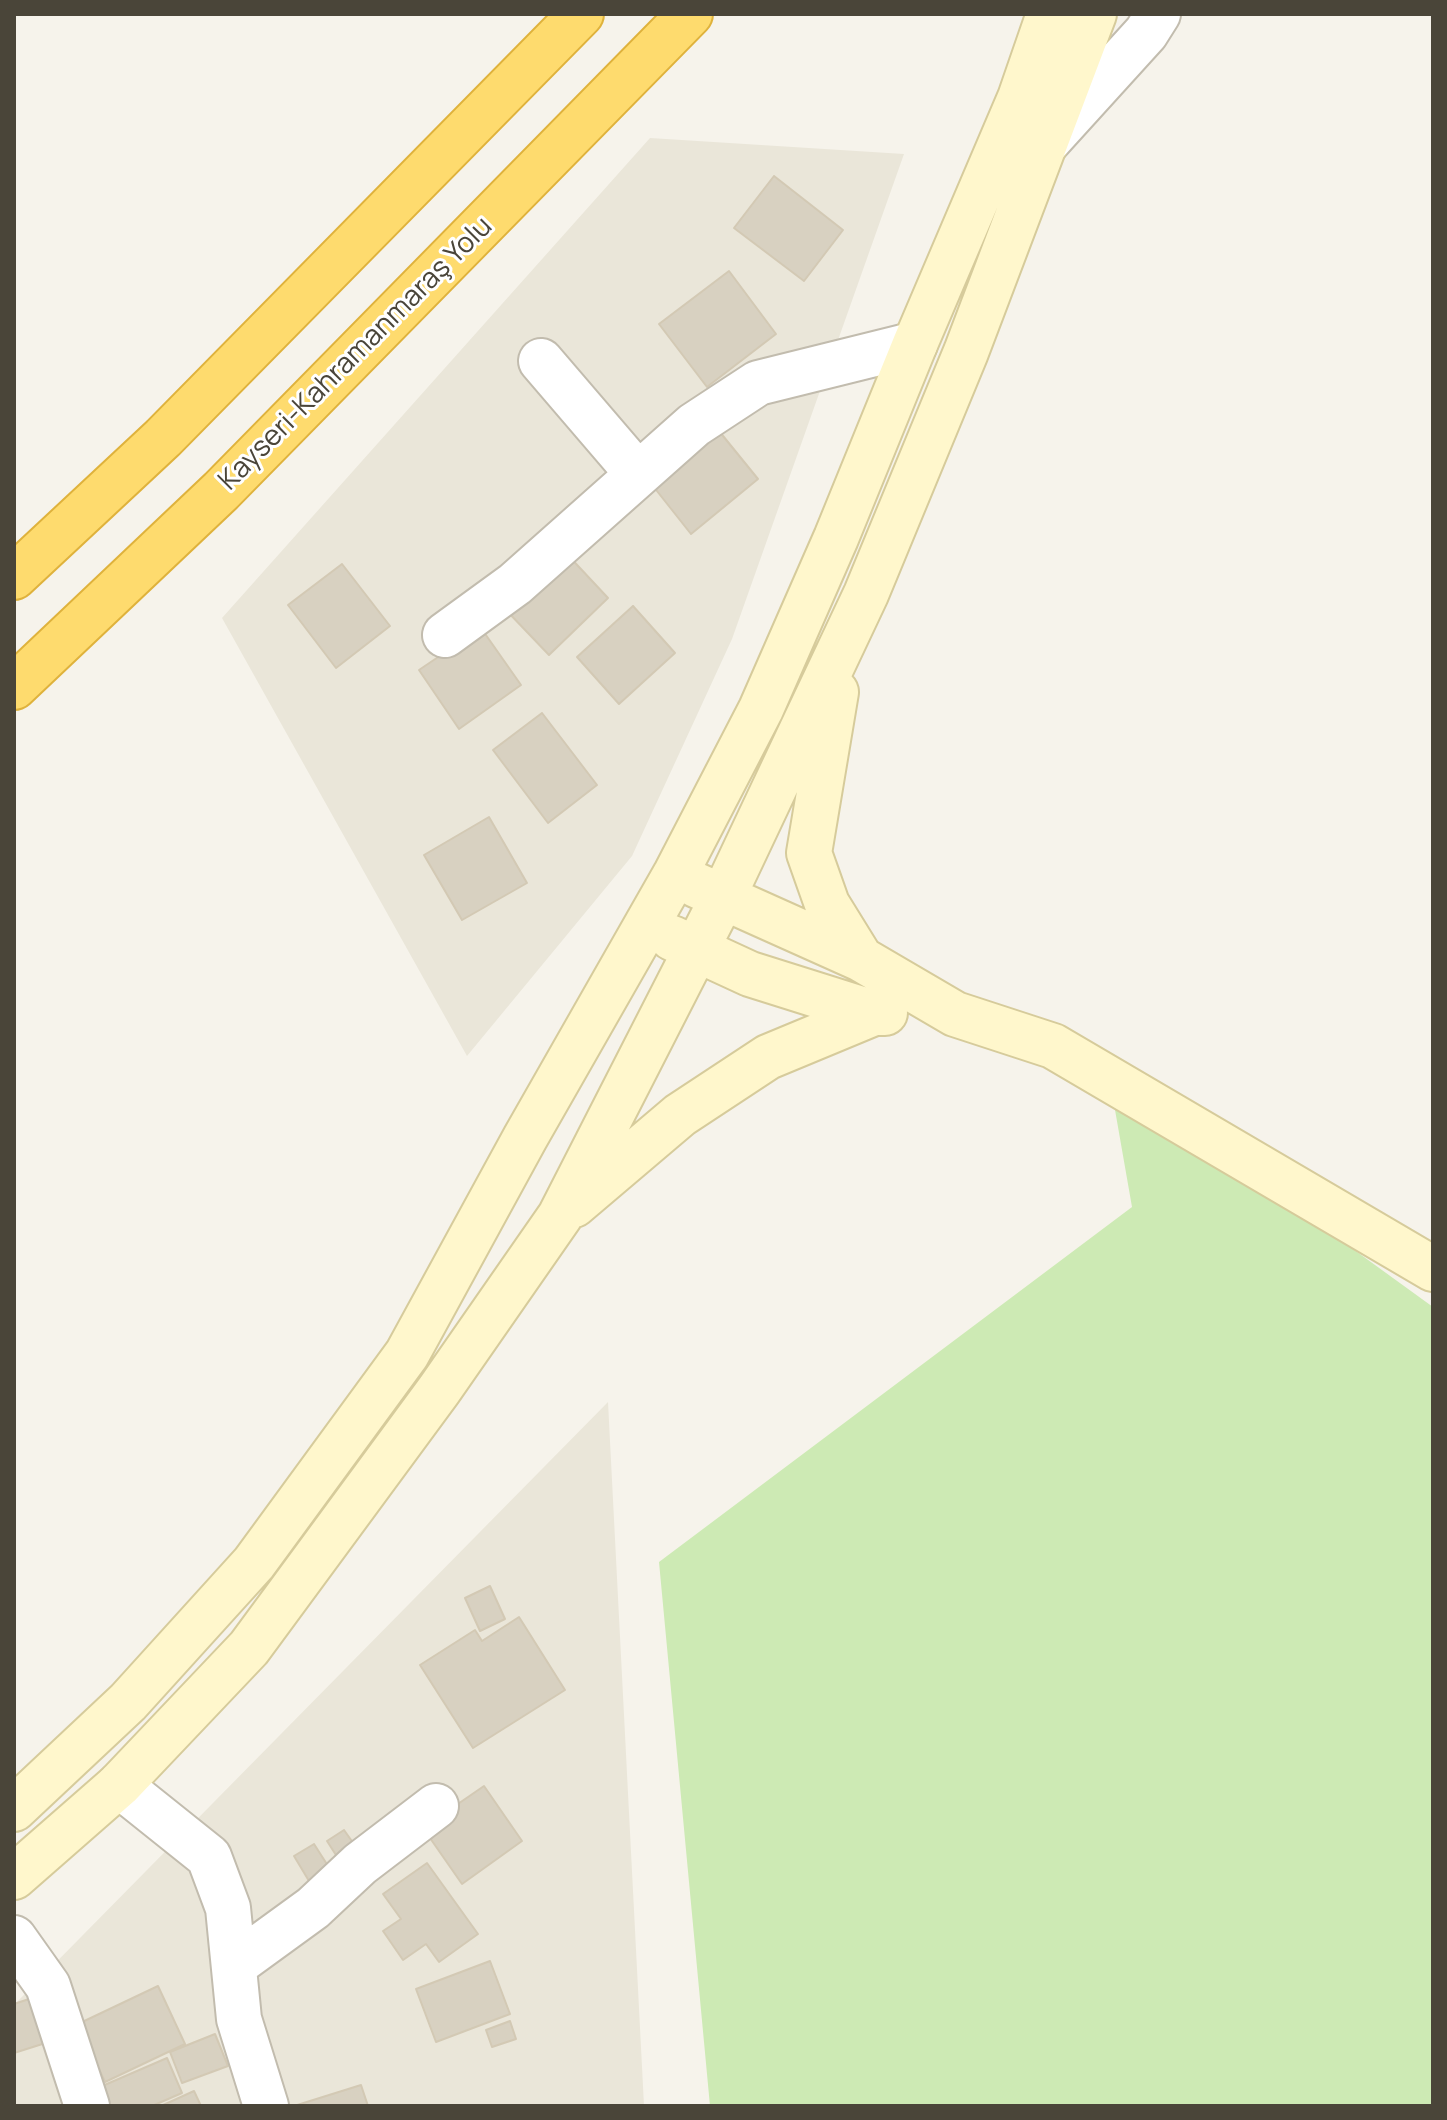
<!DOCTYPE html>
<meta charset="utf-8">
<style>
body{margin:0}
#map{position:relative;width:1447px;height:2120px;overflow:hidden;background:#f6f3eb;font-family:Manrope,sans-serif}
canvas{display:block}
.frame{position:absolute;inset:0;border:16px solid #4a4539;pointer-events:none}
</style>
<div id="map">
<canvas width="1447" height="2120"></canvas>
<div class="frame"></div>
</div>
<script>
const ctx = document.querySelector('canvas').getContext('2d');
ctx.lineJoin = 'round';
function fillPath(path, color) { ctx.fillStyle = color; ctx.fill(path, 'evenodd'); }
const poly = rows => new Path2D(rows.map(r => 'M' + r).join(''));
function stroke(path, color, width, dash) { ctx.strokeStyle = color; ctx.lineWidth = width; ctx.lineCap = dash ? 'butt' : 'round'; ctx.setLineDash(dash || []); ctx.stroke(path); }
function write(font, color, halo, rows, align = 'center') {
  ctx.font = font + ' Manrope,sans-serif'; ctx.lineWidth = 6; ctx.setLineDash([]); ctx.textBaseline = 'middle'; ctx.strokeStyle = halo; ctx.fillStyle = color; for (const [text, x, y, turn = 0] of rows) {
    ctx.save(); ctx.translate(x, y); ctx.rotate((+turn || 0) * Math.PI / 180); ctx.textAlign = isNaN(turn) ? turn : align; if (halo) ctx.strokeText(text, 0, 0); ctx.fillText(text, 0, 0); ctx.restore();
  }
}
fillPath(poly([
 [650,138,904,154,732,639,632,856,467,1056,222,618],
 [608,1402,644,2106,14,2106,14,2005]
]), '#eae6d9');
fillPath(poly([
 [1111,1087,1248,1173,1433,1307,1433,2106,710,2106,659,1562,1132,1207]
]), '#cdeab4');
const building = poly([
 [774,176,843,230,804,281,734,228,774,176],
 [729,271,776,334,707,387,659,324,729,271],
 [719,431,758,479,691,534,653,486,719,431],
 [565,552,608,598,549,655,505,609,565,552],
 [342,564,390,626,336,668,288,605,342,564],
 [633,606,675,653,619,704,577,657,633,606],
 [481,628,521,685,459,729,419,670,481,628],
 [542,713,597,785,548,823,493,750,542,713],
 [489,817,527,883,462,920,424,855,489,817],
 [490,1586,505,1619,480,1631,465,1598,490,1586],
 [519,1617,565,1690,473,1748,420,1665,475,1630,482,1641,519,1617],
 [484,1786,522,1841,462,1884,423,1828,484,1786],
 [344,1830,361,1854,343,1866,327,1841,344,1830],
 [314,1844,330,1869,309,1881,294,1856,314,1844],
 [427,1863,478,1934,439,1962,426,1944,403,1960,383,1931,401,1919,383,1894,427,1863],
 [490,1961,510,2014,436,2042,416,1989,490,1961],
 [158,1986,185,2044,105,2082,78,2024,158,1986],
 [41,1995,55,2040,14,2053,14,2004,41,1995],
 [510,2021,516,2039,492,2047,486,2030,510,2021],
 [215,2034,228,2066,182,2083,170,2052,215,2034],
 [167,2058,182,2093,152,2106,109,2106,100,2087,167,2058],
 [361,2085,368,2106,294,2106,361,2085],
 [194,2091,201,2106,161,2106,194,2091]
]);
fillPath(building, '#d8d1c1');
stroke(building, '#d3c9b4', 2);
const street = poly([
 [1047,142,1146,33,1158,14],
 [541,361,637,473],
 [445,635,515,584,694,425,758,383,915,344],
 [119,1785,209,1857,228,1908,239,2019,266,2106],
 [14,1938,48,1986,87,2106],
 [236,1964,313,1908,360,1864,436,1806]
]);
const secondary = poly([
 [836,692,809,853,827,904,861,959],
 [696,885,861,959,955,1014,1053,1046,1433,1269],
 [672,938,750,974,874,1013,885,1013],
 [574,1205,680,1115,768,1057,874,1013],
 [14,1809,128,1702,254,1563,407,1354,525,1138,675,875,761,709,836,538,915,344,1020,98,1049,14],
 [14,1877,119,1785,249,1648,439,1390,560,1216,723,897,866,594,966,352,1094,14]
]);
const highway = poly([
 [14,577,163,438,581,14],
 [14,687,221,491,690,14]
]);
stroke(street, '#c2bcae', 48);
stroke(secondary, '#d6cb9b', 48);
stroke(highway, '#dfb23c', 48);
stroke(street, '#fff', 44);
stroke(secondary, '#fff7cc', 44);
stroke(highway, '#fedb6e', 44);
write('28px', '#4a4539', '#fff', [
 ["Kayseri-Kahramanmaraş Yolu",356,354,-45]
]);
</script>
